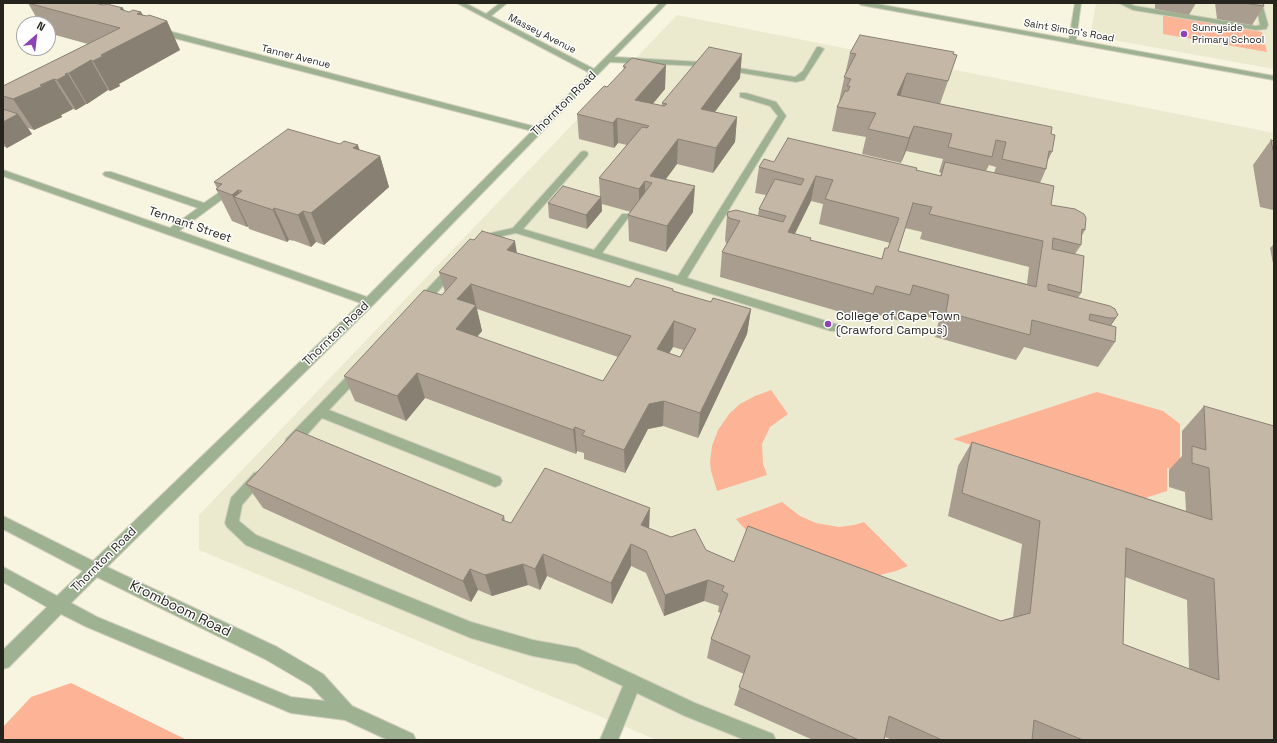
<!DOCTYPE html>
<style>
body{margin:0}
#map{position:relative;width:1277px;height:743px;overflow:hidden;background:#f7f5e0;font-family:"Space Grotesk",sans-serif}
canvas{display:block}
.frame{position:absolute;inset:0;border:4px solid #25241d;pointer-events:none}
.north{position:absolute;left:16px;top:16px;width:40px;height:40px;box-sizing:border-box;background:#fff;border:1px solid #a8a7a5;border-radius:50%;rotate:28deg;font-size:11px;font-weight:700;line-height:16px;text-align:center;color:#25241d}
.north::after{content:'';display:block;margin:auto;width:14px;height:18px;background:#8d43b5;clip-path:polygon(50% 0,100% 100%,50% 72%,0 100%)}
</style>
<div id="map">
<canvas width="1277" height="743"></canvas>
<div class="frame"></div>
<div class="north">N</div>
</div>
<script>
const ctx = document.querySelector('canvas').getContext('2d');
ctx.lineJoin = 'round';
function fillPath(path, color) { ctx.fillStyle = color; ctx.fill(path, 'evenodd'); }
const poly = rows => new Path2D(rows.map(r => 'M' + r).join(''));
function stroke(path, color, width, dash) { ctx.strokeStyle = color; ctx.lineWidth = width; ctx.lineCap = dash ? 'butt' : 'round'; ctx.setLineDash(dash || []); ctx.stroke(path); }
function write(font, color, halo, rows, align = 'center') {
  ctx.font = font + ' "Space Grotesk",sans-serif'; ctx.lineWidth = 3; ctx.setLineDash([]); ctx.textBaseline = 'middle'; ctx.strokeStyle = halo; ctx.fillStyle = color; for (const [text, x, y, turn = 0] of rows) {
    ctx.save(); ctx.translate(x, y); ctx.rotate((+turn || 0) * Math.PI / 180); ctx.textAlign = isNaN(turn) ? turn : align; if (halo) ctx.strokeText(text, 0, 0); ctx.fillText(text, 0, 0); ctx.restore();
  }
}
fillPath(poly([
 [1096,3,1274,3,1274,69,1096,37,1091,32],
 [677,15,1274,133,1274,740,657,740,199,550,199,515]
]), '#eceace');
fillPath(poly([
 [1163,15,1262,32,1267,52,1163,34],
 [771,390,788,414,770,427,762,444,763,464,767,475,717,491,711,471,710,462,712,446,718,430,730,413,740,404,755,396],
 [1097,392,1163,411,1180,424,1180,472,1167,468,1167,491,1139,500,953,439],
 [782,502,800,516,816,523,839,527,854,525,864,522,908,566,896,571,876,576,754,539,736,519],
 [71,683,187,740,3,740,3,727,31,697]
]), '#fdb395');
const minor = poly([
 [457,3,465,3,486,14,500,3,507,3,491,16,594,69,660,3,667,3,614,57,701,62,795,77,803,71,817,47,820,47,824,49,804,80,796,82,701,66,610,62,373,305,107,567,277,647,323,674,352,706,413,734,416,740,388,740,345,720,291,713,87,627,61,614,9,667,3,669,3,650,47,607,3,582,3,567,57,596,83,571,3,529,3,516,93,561,361,303,3,176,3,170,170,228,198,208,105,176,103,174,105,172,111,172,204,203,230,185,236,185,238,187,236,189,179,231,367,297,532,131,155,33,154,31,158,29,161,29,536,127,590,73,457,3],
 [97,577,265,659,311,686,325,701,291,697,97,617,71,603,97,577],
 [858,3,872,3,1069,39,1075,3,1081,3,1076,40,1274,76,1274,80,861,5,858,3],
 [1119,3,1128,3,1135,6,1256,26,1260,25,1256,3,1262,3,1268,25,1266,29,1256,30,1133,10,1119,3],
 [740,93,746,93,776,102,786,116,687,278,839,325,841,328,839,331,831,331,516,233,489,239,479,245,474,242,482,235,513,228,581,152,584,151,587,152,588,154,587,156,523,229,594,250,622,214,628,214,630,216,628,218,602,253,678,276,778,116,770,106,740,97,740,93],
 [452,265,456,267,457,269,456,271,424,307,416,307,414,304,416,301,448,267,452,265],
 [358,367,362,369,364,372,362,375,329,410,500,477,502,481,500,485,495,487,490,485,322,418,296,447,291,448,286,447,285,443,286,439,354,369,358,367],
 [259,471,264,473,266,477,242,505,239,521,256,535,471,622,533,640,577,648,695,703,773,734,776,740,745,740,685,716,637,693,618,740,600,740,623,686,576,664,533,656,471,638,246,545,227,527,225,523,231,498,254,473,259,471]
]);
stroke(minor, '#d1cfbd', 2);
fillPath(minor, '#9eb292');
fillPath(poly([
 [28,3,98,3,99,4,129,12,141,12,143,15,167,21,180,50,119,84,120,86,110,91,108,90,87,104,85,104,86,104,76,110,73,109,61,115,62,117,34,130,28,128,32,134,7,148,3,146,3,86,88,44,48,33,48,24,40,24],
 [1155,3,1196,3,1189,15,1155,9],
 [1215,3,1263,3,1264,6,1252,25,1217,19],
 [850,53,953,54,957,55,940,104,1051,134,1052,152,1047,162,1046,169,1040,183,1051,205,1085,230,1081,237,1081,245,1075,254,1081,293,1078,298,1118,315,1111,325,1115,342,1098,367,1024,347,1016,360,935,337,939,320,904,310,900,321,868,312,865,319,720,277,722,252,727,243,726,243,725,240,727,215,758,215,759,209,766,195,755,193,759,167,774,162,916,170,940,176,941,173,939,172,943,159,906,151,901,163,862,154,866,137,832,131,837,107,840,102,839,101],
 [989,165,996,167,994,173,986,171],
 [811,201,823,204,819,224,890,243,888,248,882,259,811,240,795,234],
 [905,228,922,232,920,239,1029,267,1027,284,898,251],
 [632,58,665,89,653,104,662,106,662,103,740,78,715,112,737,117,735,142,713,173,677,164,665,180,693,212,666,252,629,241,628,215,631,212,602,204,602,211,587,229,549,218,548,203,600,196,599,178,627,145,618,143,614,148,579,139,577,114,607,87,624,70,623,66],
 [1271,140,1274,141,1274,217,1273,210,1260,207,1253,165],
 [340,144,380,156,389,187,324,245,316,242,311,247,295,241,289,240,287,242,249,229,248,226,247,227,232,221,216,189,217,188,214,182],
 [1274,244,1274,269,1270,248],
 [517,253,630,287,673,289,673,291,711,302,751,309,747,334,698,438,663,426,648,429,625,473,584,459,584,453,577,451,576,454,425,398,406,421,355,401,344,376,442,295,445,292,439,272],
 [477,309,618,357,603,381,477,337,482,331],
 [673,347,683,350,680,357,669,353],
 [1204,406,1274,740,892,740,885,737,884,740,813,740,734,705,744,674,707,658,711,639,721,613,718,612,719,606,704,601,664,616,646,573,631,566,612,604,547,576,540,590,528,585,492,596,478,590,471,602,263,508,246,484,504,516,505,521,511,523,649,529,671,537,706,550,734,562,1001,621,1013,617,1022,544,948,516,958,466,972,442,1186,511,1185,492,1169,487,1169,470,1182,456,1182,431],
 [1125,577,1187,600,1189,669,1123,644]
]), '#a99d8f');
fillPath(poly([
 [123,8,138,36,137,14,141,12,150,30,167,21,180,50,119,84,120,86,110,91,93,61,101,55,134,38,120,9],
 [742,54,740,78,699,133,701,109],
 [91,60,108,90,87,104,69,73],
 [666,65,665,89,636,123,635,100],
 [907,73,900,97,897,95],
 [68,74,86,104,76,110,57,80],
 [54,79,73,109,61,115,62,117,34,130,13,99],
 [18,114,32,134,7,148,3,142,3,122],
 [737,117,735,142,713,173,716,148],
 [617,118,618,143,614,148,613,123],
 [914,126,906,151,901,163,909,138],
 [678,139,677,164,652,198,652,183,650,176],
 [358,145,365,168,380,156,389,187,324,245,311,213,353,148],
 [816,176,811,201,783,257,788,232],
 [645,181,645,206,639,214,639,189],
 [695,186,693,212,666,252,667,226],
 [238,190,243,200,234,197,248,226,247,227,232,195],
 [601,197,602,211,587,229,586,215],
 [274,208,289,240,287,242,273,210],
 [303,211,316,242,311,247,298,215],
 [515,241,519,266,507,250],
 [471,284,482,331,462,354,456,329,457,299],
 [751,309,747,334,698,438,700,413],
 [1118,315,1102,338,1101,338,1115,318],
 [674,321,673,347,657,374,657,349],
 [417,373,425,398,406,421,397,396],
 [664,401,663,426,648,429,625,473,624,450,649,404],
 [575,427,577,451,576,454,573,430],
 [650,508,649,531,641,525],
 [631,544,631,566,612,604,611,583],
 [543,554,547,576,540,590,535,569],
 [523,564,528,585,492,596,485,575],
 [470,569,478,590,471,602,463,581],
 [708,580,704,601,664,616,665,595]
]), '#898074');
const building = poly([
 [28,3,94,3,104,5,107,4,123,8,120,9,129,12,133,10,141,12,137,14,147,16,149,15,167,21,101,55,103,56,93,61,91,60,69,73,65,74,68,74,57,80,54,79,40,85,43,86,13,99,3,96,3,86,120,28,28,3],
 [1243,3,1263,3,1264,6,1243,3],
 [860,35,954,52,953,54,957,55,948,81,907,73,897,95,1052,127,1051,134,1055,135,1052,152,1049,151,1046,169,1002,159,1006,142,996,140,992,157,948,147,952,134,914,126,909,138,868,129,876,113,837,107,845,91,848,91,850,86,847,86,851,79,844,77,856,54,850,53,860,35],
 [709,47,742,54,701,109,737,117,716,148,678,139,650,176,695,186,667,226,628,215,652,183,645,181,639,189,599,178,642,127,647,128,649,126,617,118,613,123,577,114,604,86,607,87,626,67,623,66,632,58,666,65,635,100,664,106,667,104,662,103,709,47],
 [3,109,18,114,3,122,3,109],
 [288,129,340,144,344,141,358,145,353,148,380,156,311,213,303,211,298,215,281,210,274,208,273,210,234,197,242,191,238,190,232,195,216,189,222,184,214,182,288,129],
 [788,138,917,168,916,170,941,176,945,162,1054,186,1051,205,1075,209,1084,214,1086,218,1085,230,1082,229,1081,245,1053,238,1052,249,1084,256,1081,293,1048,284,1048,290,1110,306,1115,309,1118,315,1115,318,1109,318,1090,314,1089,320,1116,327,1115,342,1032,320,1030,335,946,312,949,295,913,285,910,295,876,286,873,294,722,252,740,221,729,218,727,215,728,212,736,210,783,222,786,216,759,209,775,179,801,185,804,179,759,167,764,159,774,162,788,138],
 [816,176,833,180,825,199,899,218,888,248,885,248,882,259,810,240,811,238,788,232,816,176],
 [913,203,932,207,929,214,1043,241,1036,287,898,251,913,203],
 [1271,140,1274,141,1274,155,1271,140],
 [563,186,601,197,586,215,548,203,563,186],
 [482,231,515,241,507,250,630,287,636,278,673,289,673,291,711,302,713,298,751,309,700,413,664,401,649,404,624,450,582,435,585,431,575,427,573,430,417,373,397,396,344,376,424,290,442,295,457,278,439,272,470,239,474,240,482,231],
 [471,284,631,336,603,381,456,329,476,305,457,299,471,284],
 [674,321,696,329,680,357,657,349,674,321],
 [1204,406,1274,426,1274,740,1083,740,1034,720,1032,740,942,740,889,716,884,740,859,740,739,687,750,656,711,639,728,594,722,591,724,586,708,580,665,595,646,551,631,544,611,583,543,554,535,569,523,564,485,575,470,569,463,581,246,484,296,430,504,516,502,520,511,523,545,468,650,508,641,525,671,537,695,529,706,550,734,562,748,526,1001,621,1030,613,1040,521,962,493,972,442,1212,520,1209,468,1192,463,1192,446,1206,450,1204,406],
 [1126,548,1214,579,1219,680,1123,644,1126,548]
]);
fillPath(building, '#c4b7a6');
stroke(building, '#898074', 1);
for (const [x, y, r, color] of [
 [1184,34,4,"#8d43b5"],
 [828,324,4,"#8d43b5"]
]) { const dot = new Path2D(); dot.arc(x, y, r, 0, 2 * Math.PI); ctx.fillStyle = color; ctx.fill(dot); stroke(dot, '#fff', 1.5); }
write('10px', '#25241d', '#fff', [
 ["Sunnyside",1192,28],
 ["Primary School",1192,40]
], 'left');
write('10px', '#25241d', '#fff', [
 ["Saint Simon's Road",1069,31,10],
 ["Massey Avenue",542,34,27],
 ["Tanner Avenue",296,57,14]
]);
write('12px', '#25241d', '#fff', [
 ["Thornton Road",564,104,-45],
 ["Tennant Street",190,225,19],
 ["Thornton Road",336,334,-44],
 ["Thornton Road",104,560,-45]
]);
write('12px', '#25241d', '#fff', [
 ["College of Cape Town",836,317],
 ["(Crawford Campus)",836,331]
], 'left');
write('14px', '#25241d', '#fff', [
 ["Kromboom Road",180,609,26]
]);
</script>
